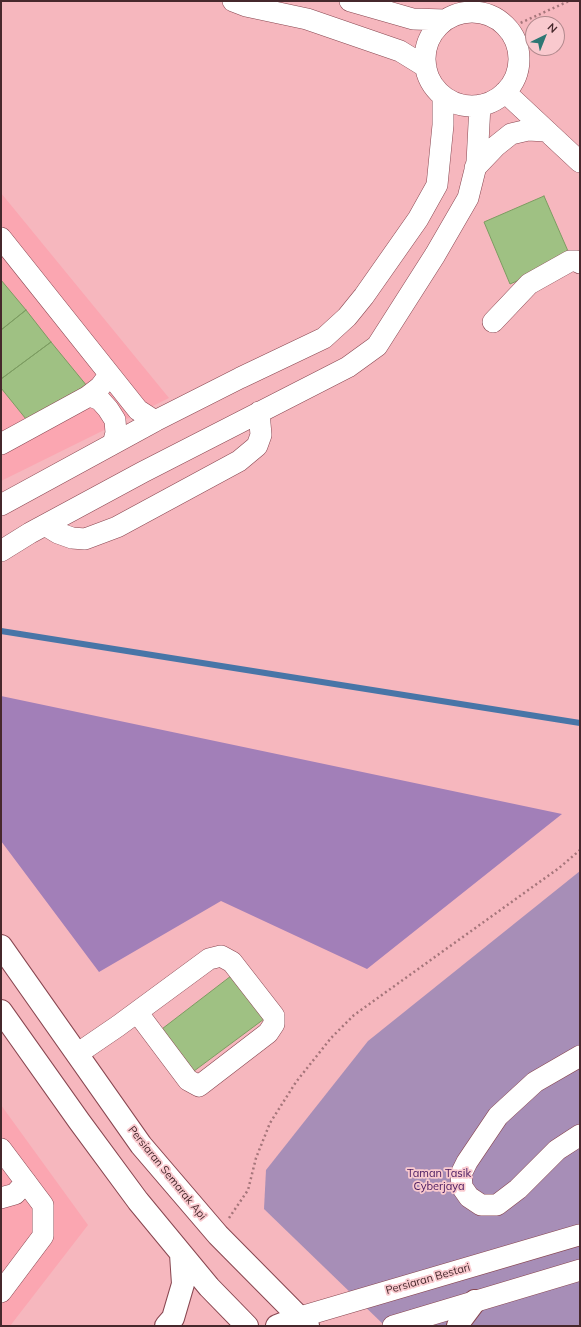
<!DOCTYPE html>
<style>
body{margin:0}
#map{position:relative;width:581px;height:1327px;overflow:hidden;background:#f6b7be;font-family:Mulish,sans-serif}
canvas{display:block}
.frame{position:absolute;inset:0;border:2px solid #46282c;pointer-events:none}
.north{position:absolute;left:525px;top:16px;width:40px;height:40px;box-sizing:border-box;background:#f9c9ce;border:1px solid #b1898d;border-radius:50%;rotate:43deg;font-size:11px;font-weight:700;line-height:16px;text-align:center;color:#46282c}
.north::after{content:'';display:block;margin:auto;width:14px;height:18px;background:#2e7774;clip-path:polygon(50% 0,100% 100%,50% 72%,0 100%)}
</style>
<div id="map">
<canvas width="581" height="1327"></canvas>
<div class="frame"></div>
<div class="north">N</div>
</div>
<script>
const ctx = document.querySelector('canvas').getContext('2d');
ctx.lineJoin = 'round';
function fillPath(path, color) { ctx.fillStyle = color; ctx.fill(path, 'evenodd'); }
const poly = rows => new Path2D(rows.map(r => 'M' + r).join(''));
function stroke(path, color, width, dash) { ctx.strokeStyle = color; ctx.lineWidth = width; ctx.lineCap = dash ? 'butt' : 'round'; ctx.setLineDash(dash || []); ctx.stroke(path); }
function write(font, color, halo, rows, align = 'center') {
  ctx.font = font + ' Mulish,sans-serif'; ctx.lineWidth = 3.5; ctx.setLineDash([]); ctx.textBaseline = 'middle'; ctx.strokeStyle = halo; ctx.fillStyle = color; for (const [text, x, y, turn = 0] of rows) {
    ctx.save(); ctx.translate(x, y); ctx.rotate((+turn || 0) * Math.PI / 180); ctx.textAlign = isNaN(turn) ? turn : align; if (halo) ctx.strokeText(text, 0, 0); ctx.fillText(text, 0, 0); ctx.restore();
  }
}
fillPath(poly([
 [1,193,169,398,1,481],
 [1,1105,88,1225,10,1326,1,1326]
]), '#fba6b1');
fillPath(poly([
 [580,871,580,1326,385,1326,264,1209,266,1170,368,1041]
]), '#a78eb7');
fillPath(poly([
 [1,696,562,814,367,969,221,901,99,972,1,841]
]), '#a27fb8');
stroke(poly([
 [1,631,580,723]
]), '#4875a7', 6);
const building = poly([
 [544,196,571,258,510,284,484,222,544,196],
 [1,280,26,310,1,330,1,280],
 [26,310,51,342,1,379,1,330,26,310],
 [51,342,87,386,26,419,1,388,1,379,51,342],
 [231,976,264,1019,190,1074,158,1032,231,976]
]);
fillPath(building, '#9fc183');
stroke(building, '#7c9c61', 1);
const minor = poly([
 [233,1,246,6,307,19,400,51,426,67],
 [350,1,413,19,445,20],
 '425 59a47 47 0 1 1 94 0a47 47 0 1 1-94 0Z',
 [505,92,580,162],
 [475,168,496,146,511,134,528,130,546,131],
 [1,238,138,410,155,421],
 [493,322,529,284,570,261,577,261,580,263],
 [87,397,93,397,100,400,108,409,115,420,116,433,113,444],
 [1,444,87,397,100,387,109,375],
 [1,505,155,421,240,378,324,338,347,317,364,296,418,219,437,185,443,125,443,96],
 [45,525,58,533,72,538,85,539,117,527,239,461,257,446,261,435,259,412],
 [1,551,30,533,143,472,348,367,377,346,435,255,468,198,477,162,480,105],
 [77,1054,118,1026,209,959,221,956,232,962,274,1016,274,1024,268,1033,199,1086,188,1080,137,1012],
 [580,1056,535,1082,498,1116,467,1162,461,1174,462,1187,469,1197,481,1205,497,1205,518,1189,557,1150,580,1135],
 [1,1149,43,1205,43,1236,1,1292],
 [1,1198,15,1194,26,1182],
 [300,1317,579,1235],
 [393,1326,580,1270]
]);
const major = poly([
 [1,946,141,1145,218,1235,308,1326],
 [1,1011,79,1121,138,1201,209,1287,247,1326],
 [166,1326,173,1318,183,1284,181,1254],
 [277,1326,300,1317],
 [458,1326,460,1321,475,1301]
]);
stroke(minor, '#884650', 22);
stroke(major, '#884650', 24);
stroke(poly([
 [507,29,569,1],
 [229,1218,248,1190,256,1158,270,1123,296,1082,331,1038,354,1015,559,868,580,850]
]), '#a5757a', 2.5, [2, 3]);
stroke(minor, '#fff', 21);
stroke(major, '#fff', 22);
write('11px', '#46282c', '#f9c9ce', [
 ["Persiaran Semarak Api",167,1173,51],
 ["Persiaran Bestari",428,1279,-16]
]);
write('11px', '#47185f', '#f9c9ce', [
 ["Taman Tasik",439,1174],
 ["Cyberjaya",439,1187]
]);
</script>
